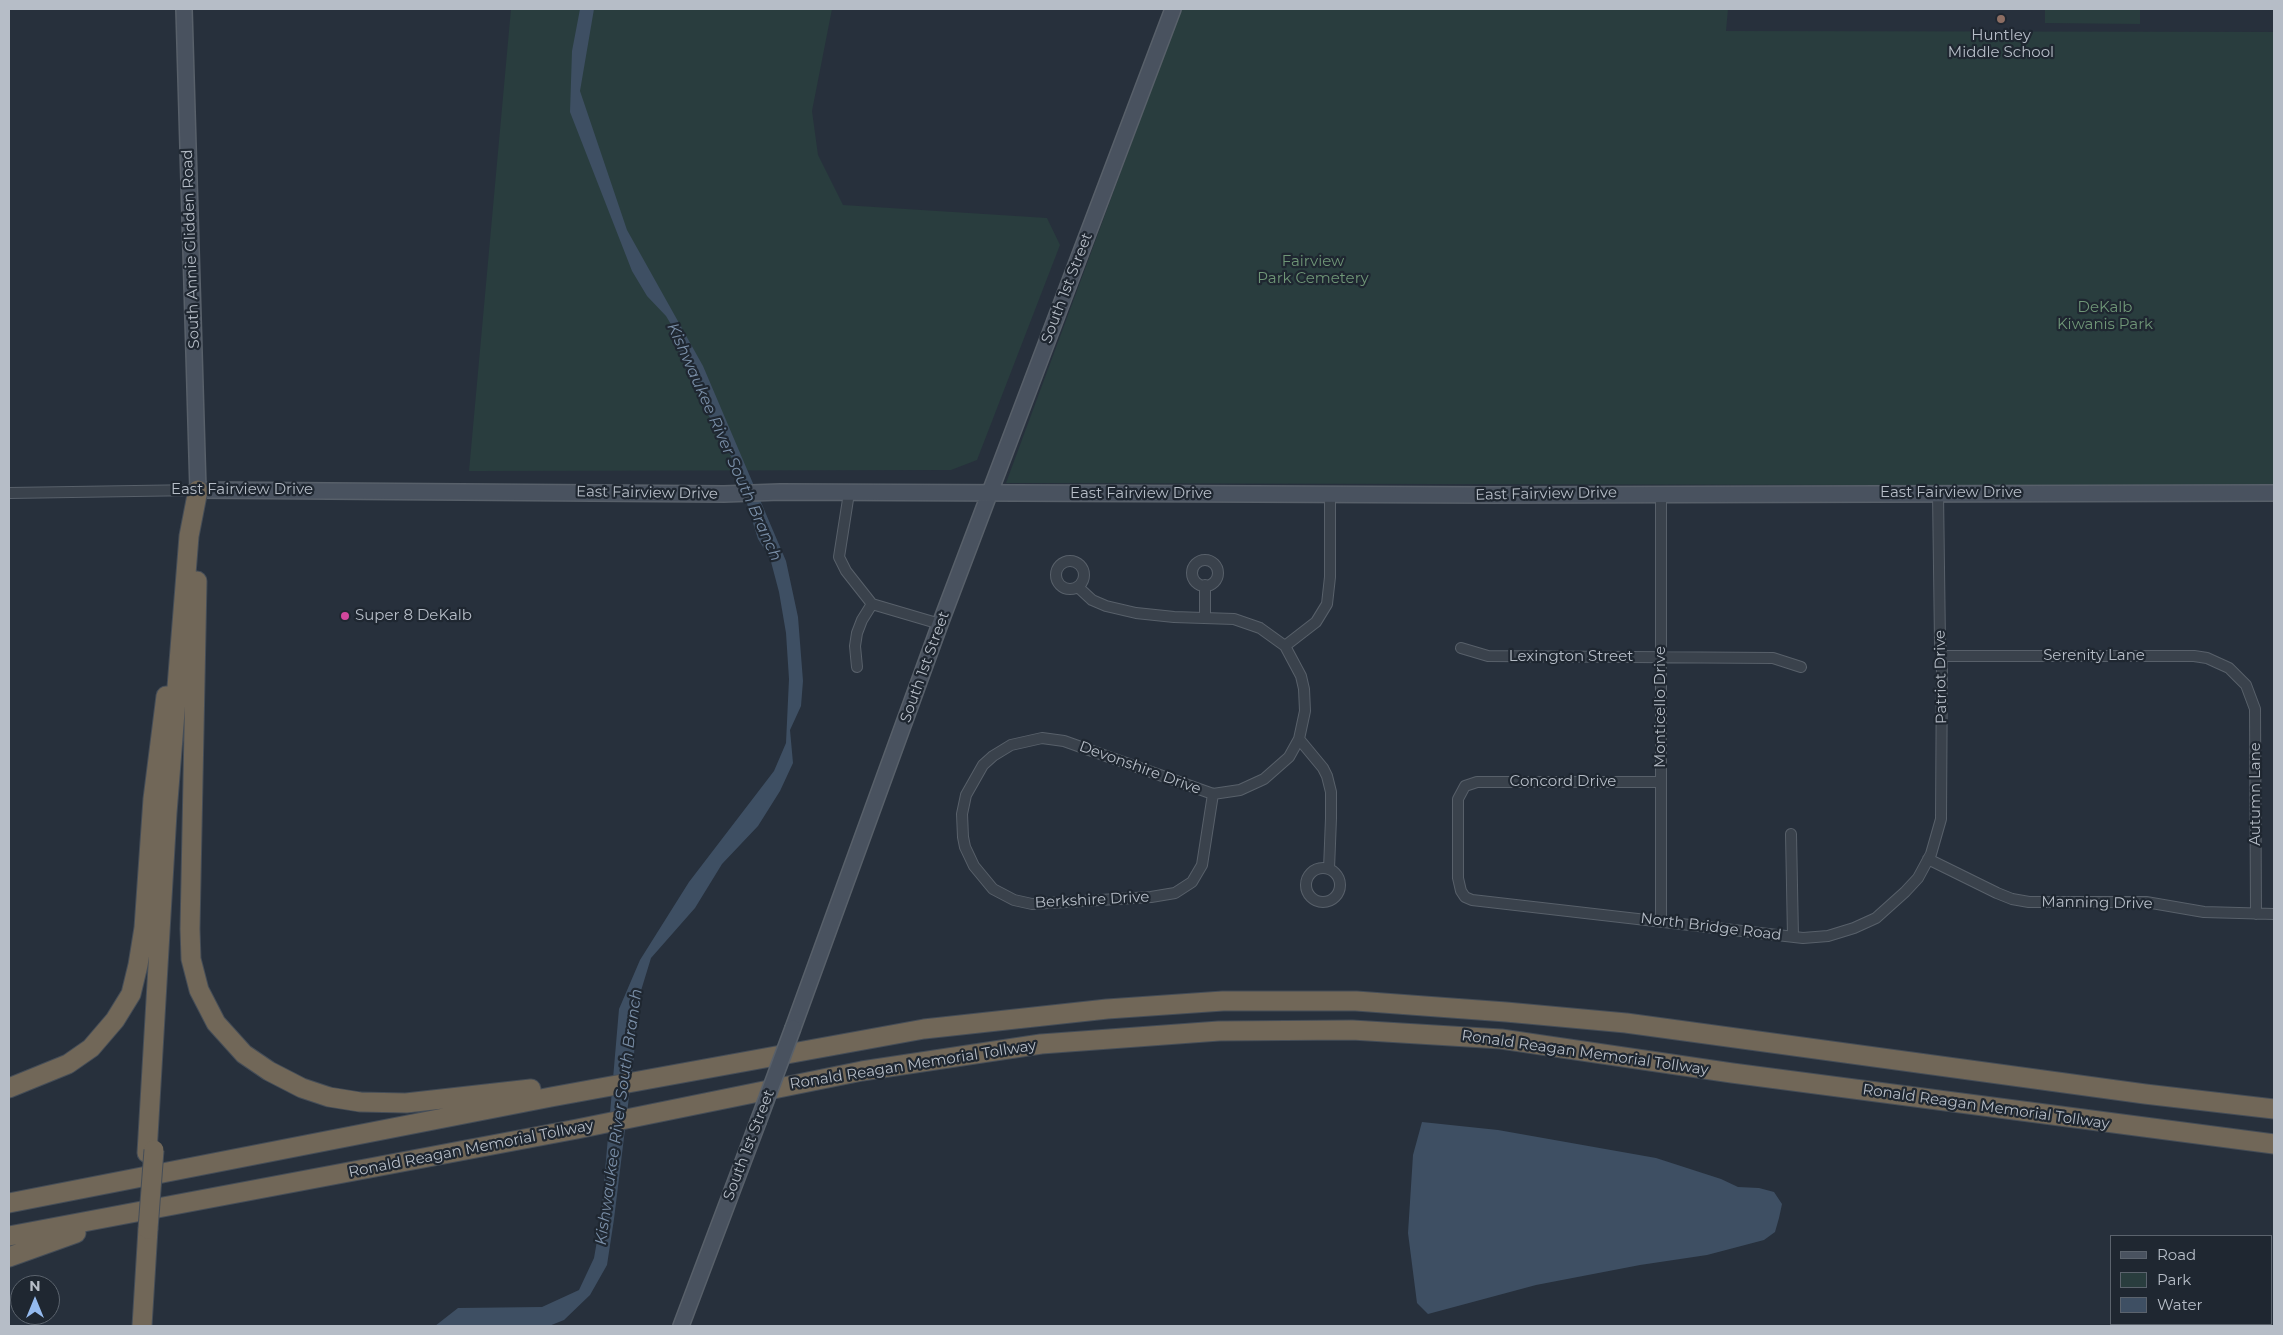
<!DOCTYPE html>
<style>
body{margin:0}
#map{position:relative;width:2283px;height:1335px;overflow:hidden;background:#27303c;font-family:Montserrat,sans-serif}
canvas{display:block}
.frame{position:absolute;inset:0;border:10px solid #b6bdc7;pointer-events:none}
.legend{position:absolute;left:2110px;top:1235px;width:162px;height:90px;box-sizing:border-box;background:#1f2731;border:1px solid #5b636d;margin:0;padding:6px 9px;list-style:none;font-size:15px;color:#b6bdc7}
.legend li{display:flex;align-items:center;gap:10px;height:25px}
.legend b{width:25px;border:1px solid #5b636d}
.north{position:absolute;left:10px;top:1275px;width:50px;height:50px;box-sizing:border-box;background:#1f2731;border:1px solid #5b636d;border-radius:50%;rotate:0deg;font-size:14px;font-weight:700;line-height:20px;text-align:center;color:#b6bdc7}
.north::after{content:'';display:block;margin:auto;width:18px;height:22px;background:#94baee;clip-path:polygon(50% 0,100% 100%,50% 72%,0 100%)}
</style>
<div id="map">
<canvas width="2283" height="1335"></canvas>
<div class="frame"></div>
<ul class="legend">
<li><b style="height:6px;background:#49525f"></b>Road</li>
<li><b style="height:14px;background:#293d3e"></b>Park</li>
<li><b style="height:14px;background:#3e4f63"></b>Water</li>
</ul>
<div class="north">N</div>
</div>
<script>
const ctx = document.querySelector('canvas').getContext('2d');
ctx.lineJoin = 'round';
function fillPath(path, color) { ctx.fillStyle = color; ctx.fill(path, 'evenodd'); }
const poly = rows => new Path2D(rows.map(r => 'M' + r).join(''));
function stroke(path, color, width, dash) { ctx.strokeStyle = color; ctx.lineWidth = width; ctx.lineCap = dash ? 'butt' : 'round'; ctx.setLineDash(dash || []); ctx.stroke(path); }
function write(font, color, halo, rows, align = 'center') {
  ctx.font = font + ' Montserrat,sans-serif'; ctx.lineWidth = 4.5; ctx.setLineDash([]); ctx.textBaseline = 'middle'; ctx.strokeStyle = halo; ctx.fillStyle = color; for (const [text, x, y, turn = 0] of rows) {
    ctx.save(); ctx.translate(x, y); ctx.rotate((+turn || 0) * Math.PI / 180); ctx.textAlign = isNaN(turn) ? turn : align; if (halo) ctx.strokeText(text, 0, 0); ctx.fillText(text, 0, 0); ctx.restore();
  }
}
fillPath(poly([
 [511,9,832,9,812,111,818,155,843,205,1047,218,1060,245,977,460,951,470,469,471],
 [1181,9,1728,9,1726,31,2274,32,2274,486,1006,483],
 [2045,9,2140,9,2140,24,2045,23]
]), '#293d3e');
fillPath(poly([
 [580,9,594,9,580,91,627,230,703,366,786,561,798,617,803,681,801,706,790,730,793,763,780,791,758,826,722,864,695,908,651,958,636,1007,634,1056,614,1219,607,1265,590,1295,564,1320,549,1326,435,1326,458,1308,542,1307,579,1290,594,1258,601,1218,619,1009,640,960,689,882,774,771,786,743,789,679,786,633,779,592,770,558,758,539,734,462,697,394,677,346,678,336,666,316,647,296,632,271,570,112,572,51],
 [1422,1122,1498,1130,1656,1158,1721,1179,1738,1187,1759,1188,1774,1192,1782,1204,1779,1218,1775,1232,1764,1240,1707,1255,1640,1265,1536,1285,1428,1314,1417,1303,1408,1233,1413,1155]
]), '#3e4f63');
const street = poly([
 [9,493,198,490],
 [849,493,839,557,846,571,872,604],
 '1192 573a13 13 0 1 1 26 0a13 13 0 1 1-26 0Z',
 '1056 575a14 14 0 1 1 28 0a14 14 0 1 1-28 0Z',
 [1078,587,1092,600,1106,606,1136,613,1174,617,1234,619,1260,628,1285,646,1301,676,1304,689,1305,711,1299,739,1289,757,1264,779,1240,790,1213,794,1064,741,1042,738,1011,745,993,756,983,765,966,795,962,814,963,837,965,847,974,866,993,889,1014,900,1032,904,1151,897,1175,893,1192,882,1202,865,1213,794],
 [1205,617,1205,585],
 [1285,646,1316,622,1327,604,1330,577,1330,495],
 [1461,648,1488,656,1773,658,1801,667],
 [1942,656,2194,656,2207,658,2229,668,2246,685,2255,709,2256,914],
 [857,667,855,646,857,633,862,620,872,604,940,624],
 [1299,739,1323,768,1327,776,1331,792,1331,818,1329,869],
 [1661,782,1477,782,1465,786,1458,799,1458,878,1461,891,1465,897,1472,900,1803,938,1828,936,1854,928,1876,918,1905,892,1918,878,1931,854,1941,819,1942,656,1940,643,1938,493],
 [1791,834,1793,937],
 [1928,859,1997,893,2012,899,2029,902,2146,902,2204,912,2274,914],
 '1306 885a17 17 0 1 1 34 0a17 17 0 1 1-34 0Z',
 [1661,921,1661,493]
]);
const secondary = poly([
 [184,9,198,490,724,494,780,492,1489,495,2274,493],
 [793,1028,940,624,1173,9],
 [681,1326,758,1122]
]);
const highway = poly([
 [197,581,190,929,191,959,199,990,216,1023,244,1054,269,1071,302,1088,329,1097,360,1102,406,1103,531,1089],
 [9,1088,68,1064,91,1048,115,1020,131,994,138,965,144,928,153,799,166,696],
 [147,1153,167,813,189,536,198,490],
 [9,1203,551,1097,924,1029,1107,1009,1223,1001,1356,1001,1506,1012,1626,1023,2145,1094,2274,1109],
 [9,1236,577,1129,862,1071,1041,1044,1219,1031,1352,1030,1501,1039,1732,1073,2274,1144],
 [9,1257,76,1233],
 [142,1326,148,1229]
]);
stroke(street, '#58606a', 12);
stroke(secondary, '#58606a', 18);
stroke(highway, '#454d57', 21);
stroke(street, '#3a424c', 10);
stroke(secondary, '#49525f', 15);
stroke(highway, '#716758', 19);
const secondaryBridge = poly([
 [758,1122,793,1028]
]);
const highwayBridge = poly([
 [148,1229,154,1150]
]);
stroke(secondaryBridge, '#58606a', 18, []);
stroke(highwayBridge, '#454d57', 21, []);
stroke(secondaryBridge, '#49525f', 15);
stroke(highwayBridge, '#716758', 19);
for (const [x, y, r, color] of [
 [2001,19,5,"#8d6e63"],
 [345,616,5,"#d1479c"]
]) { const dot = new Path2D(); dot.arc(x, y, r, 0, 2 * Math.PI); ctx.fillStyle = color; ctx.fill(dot); stroke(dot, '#1f2731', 2); }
write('15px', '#b6bdc7', '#1f2731', [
 ["Huntley",2001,36],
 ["Middle School",2001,53],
 ["Super 8 DeKalb",355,616,"left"]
]);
write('15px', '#b6bdc7', '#1f2731', [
 ["South Annie Glidden Road",191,249,-92],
 ["South 1st Street",1067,288,-69],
 ["East Fairview Drive",242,490],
 ["East Fairview Drive",647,493,1],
 ["East Fairview Drive",1951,493],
 ["East Fairview Drive",1141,494],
 ["East Fairview Drive",1546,494,-1],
 ["Serenity Lane",2094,656],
 ["Lexington Street",1571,657],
 ["South 1st Street",925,667,-70],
 ["Patriot Drive",1941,677,-91],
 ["Monticello Drive",1661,707,-90],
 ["Devonshire Drive",1140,768,20],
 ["Concord Drive",1563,782],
 ["Autumn Lane",2256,794,-90],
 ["Berkshire Drive",1092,900,-3],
 ["Manning Drive",2097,903,1],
 ["North Bridge Road",1711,927,7],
 ["Ronald Reagan Memorial Tollway",1585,1053,8],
 ["Ronald Reagan Memorial Tollway",913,1065,-9],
 ["Ronald Reagan Memorial Tollway",1986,1107,8],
 ["South 1st Street",749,1145,-69],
 ["Ronald Reagan Memorial Tollway",471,1149,-11]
]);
write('15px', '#6f9677', '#1f2731', [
 ["Fairview",1313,262],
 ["Park Cemetery",1313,279],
 ["DeKalb",2105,308],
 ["Kiwanis Park",2105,325]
]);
write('italic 16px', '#7a8fa8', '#1f2731', [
 ["Kishwaukee River South Branch",724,442,66],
 ["Kishwaukee River South Branch",619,1117,-82]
]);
</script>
